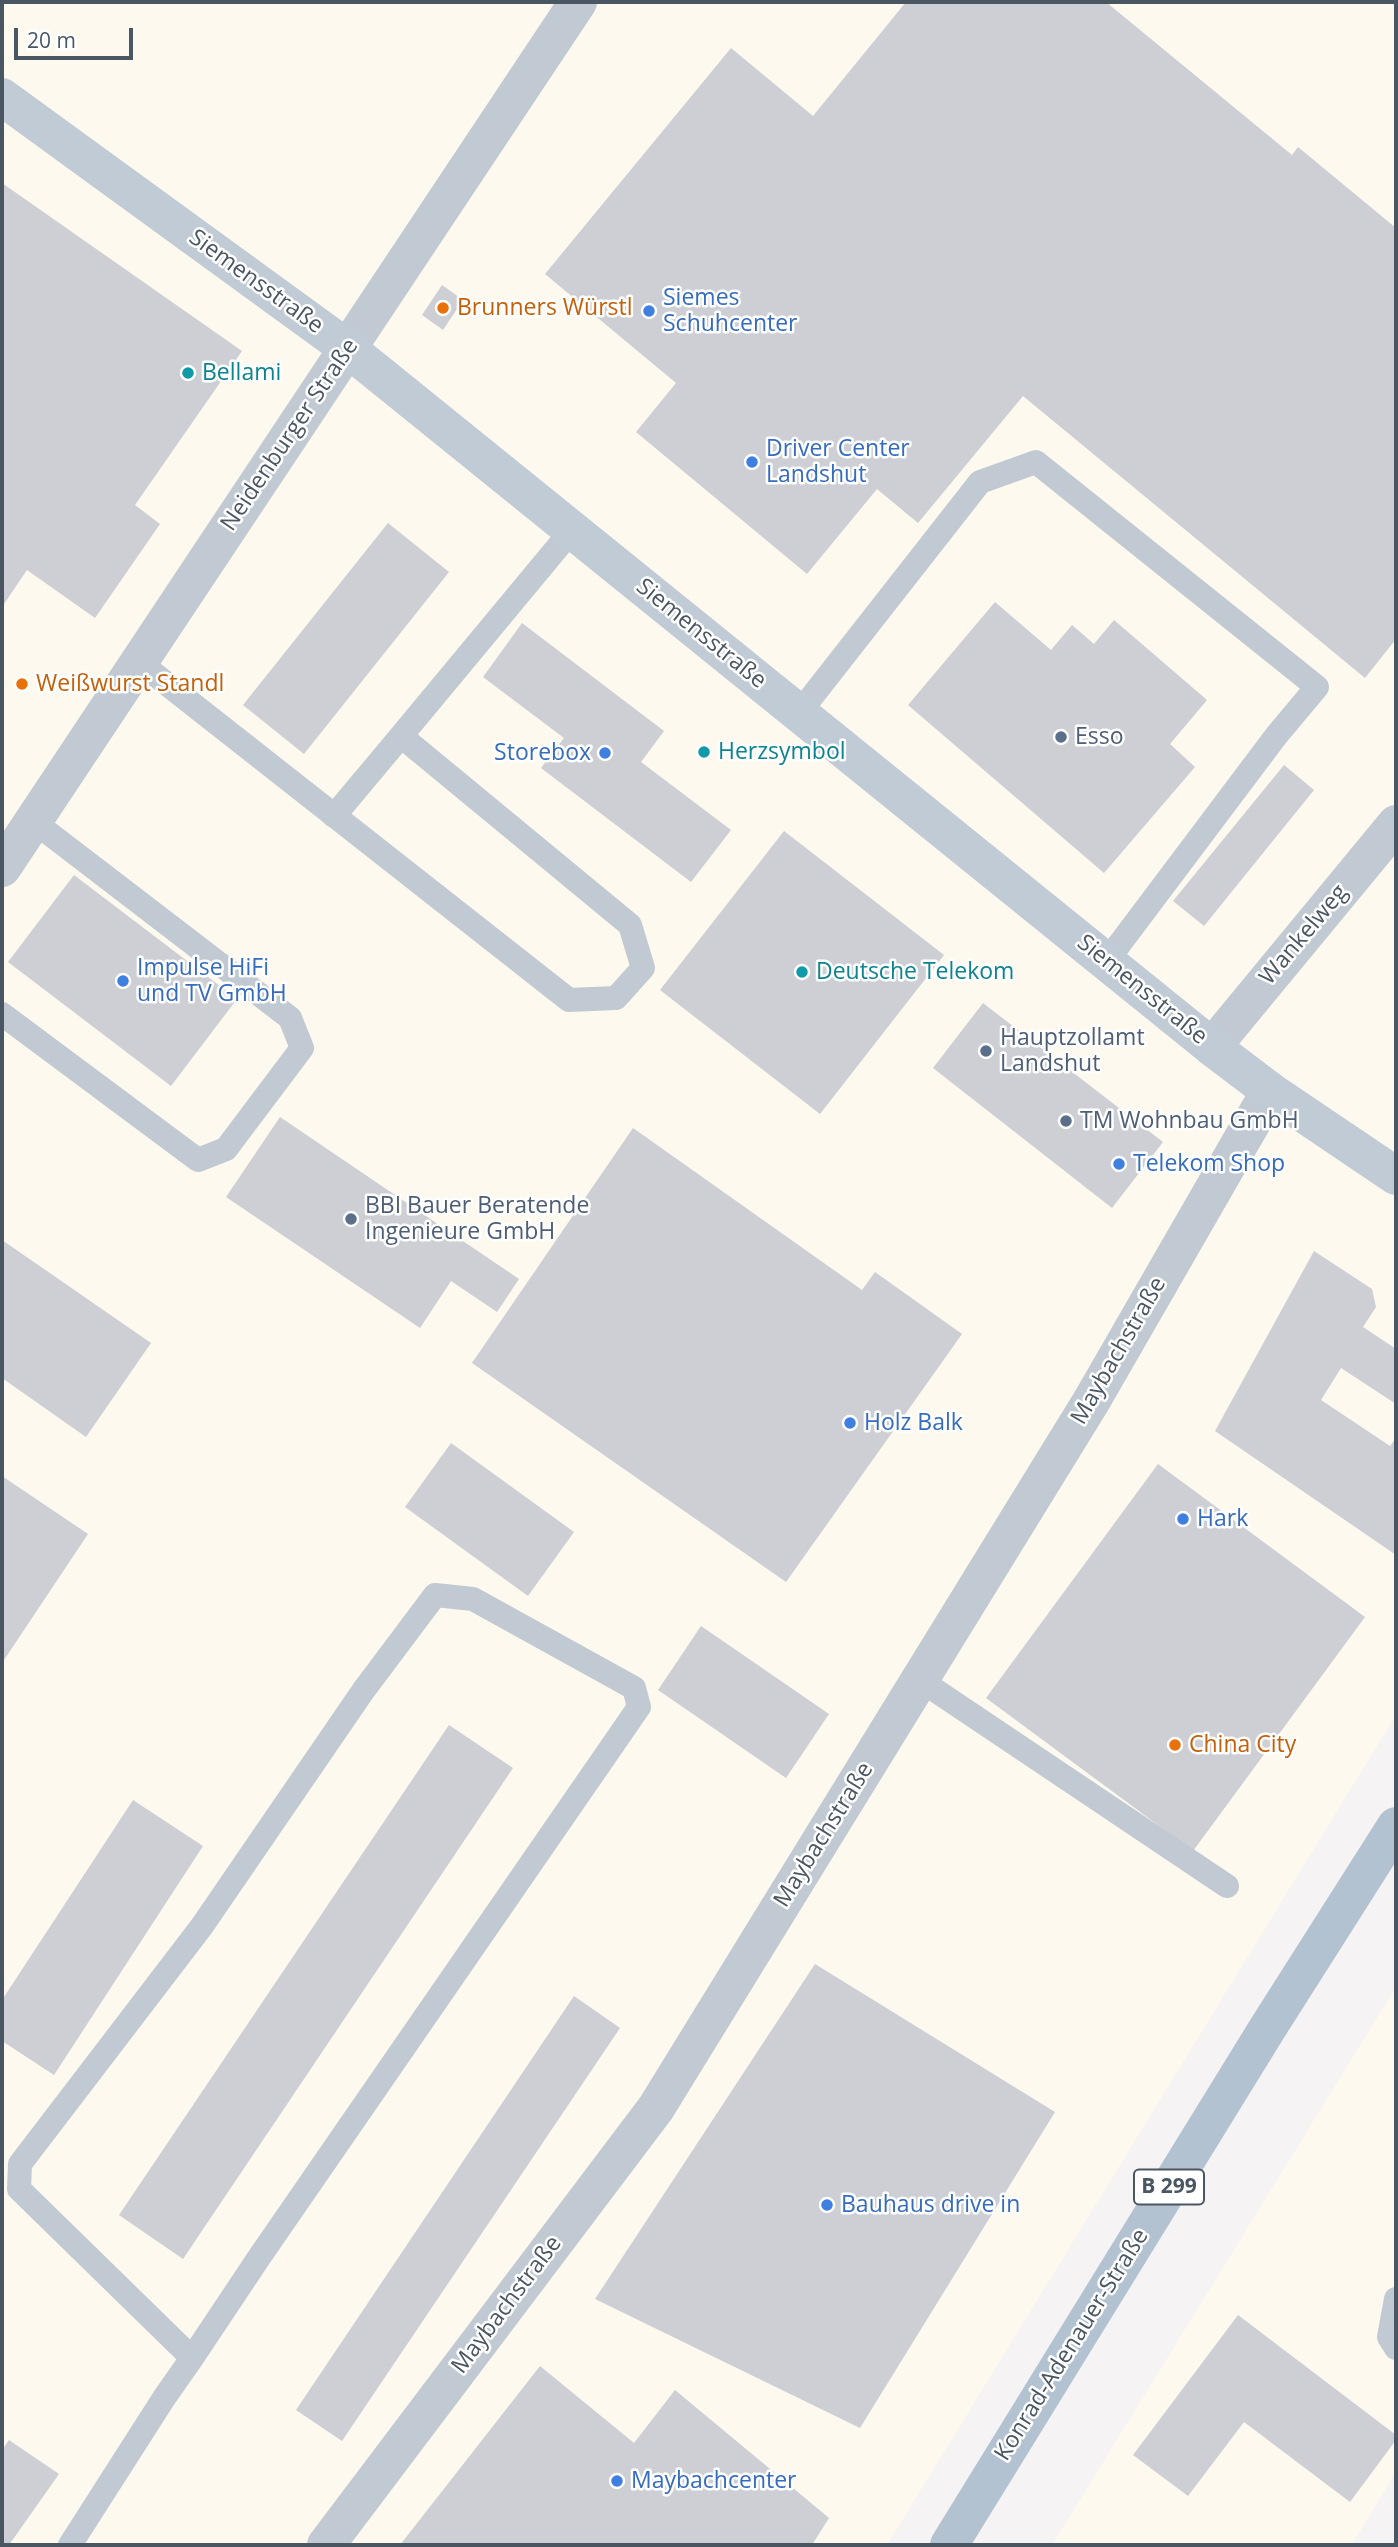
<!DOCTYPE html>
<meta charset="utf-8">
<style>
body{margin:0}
#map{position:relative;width:1398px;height:2547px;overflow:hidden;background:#f5f3f3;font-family:"Open Sans",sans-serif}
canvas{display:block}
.frame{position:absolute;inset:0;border:4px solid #4a5661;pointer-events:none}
.scale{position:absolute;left:14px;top:28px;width:119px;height:32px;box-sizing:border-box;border:4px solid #4a5661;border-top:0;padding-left:9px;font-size:21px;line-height:24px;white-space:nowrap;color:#4a5661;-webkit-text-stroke:5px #fff;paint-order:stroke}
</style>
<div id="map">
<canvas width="1398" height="2547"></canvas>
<div class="frame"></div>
<div class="scale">20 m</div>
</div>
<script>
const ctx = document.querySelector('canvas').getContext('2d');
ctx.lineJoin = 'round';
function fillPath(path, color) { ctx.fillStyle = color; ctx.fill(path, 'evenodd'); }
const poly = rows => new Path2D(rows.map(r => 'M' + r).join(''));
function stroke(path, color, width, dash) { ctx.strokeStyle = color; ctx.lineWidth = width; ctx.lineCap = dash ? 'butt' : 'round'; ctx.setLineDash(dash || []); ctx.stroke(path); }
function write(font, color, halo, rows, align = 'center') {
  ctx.font = font + ' "Open Sans",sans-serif'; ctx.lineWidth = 5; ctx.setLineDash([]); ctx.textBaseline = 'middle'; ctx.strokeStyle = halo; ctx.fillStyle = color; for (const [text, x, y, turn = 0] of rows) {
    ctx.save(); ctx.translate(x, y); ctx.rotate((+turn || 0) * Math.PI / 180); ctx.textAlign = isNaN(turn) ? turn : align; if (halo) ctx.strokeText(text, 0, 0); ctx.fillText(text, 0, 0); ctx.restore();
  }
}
fillPath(poly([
 [2,2,1396,2,1396,1715,887,2545,2,2545],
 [1396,1987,1396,2472,1352,2545,1052,2545]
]), '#fdf9ef');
fillPath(poly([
 [906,2,1106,2,1292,155,1298,147,1396,228,1396,639,1365,678,1023,396,918,523,877,489,807,574,636,432,676,383,545,274,731,48,813,116],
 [2,183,242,351,135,505,160,524,95,618,27,570,2,607],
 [442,285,463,300,443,330,422,315],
 [388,523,449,572,304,754,243,705],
 [995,602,1051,650,1072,625,1094,644,1114,620,1207,700,1170,744,1195,767,1104,873,908,705],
 [522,623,664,731,641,762,731,830,691,882,541,768,564,738,483,677],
 [1284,765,1314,790,1204,926,1173,901],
 [784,831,944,955,820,1114,660,990],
 [74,875,237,999,171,1086,8,962],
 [983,1003,1163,1142,1112,1208,933,1068],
 [280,1117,519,1279,497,1312,451,1281,420,1328,226,1197],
 [633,1128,862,1290,875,1272,962,1334,786,1582,472,1363],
 [2,1240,151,1343,86,1437,2,1378],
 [1314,1251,1372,1289,1376,1307,1363,1327,1396,1349,1396,1404,1341,1368,1321,1400,1390,1446,1396,1438,1396,1555,1215,1431],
 [451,1443,574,1532,528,1596,405,1507],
 [1158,1464,1365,1617,1193,1851,986,1698],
 [2,1476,88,1534,2,1663],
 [701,1626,829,1714,786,1778,658,1690],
 [449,1725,513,1768,183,2259,119,2215],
 [133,1800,203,1846,54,2075,2,2041,2,2000],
 [815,1964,1055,2112,860,2428,595,2299],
 [574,1996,620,2028,342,2441,296,2410],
 [1238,2315,1396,2435,1396,2440,1350,2502,1244,2422,1188,2496,1133,2455],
 [540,2366,634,2443,675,2390,829,2518,812,2545,400,2545],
 [9,2440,59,2474,9,2545,2,2545,2,2450]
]), '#cdcfd5');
stroke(poly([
 [139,662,569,1000,616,998,643,968,630,925,401,736,572,530],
 [799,713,980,482,1036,462,1317,687,1276,736,1106,962],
 [334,816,401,736],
 [2,1014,198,1160,226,1149,302,1048,290,1018,33,821],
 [920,1680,1227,1886],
 [1396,2299,1389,2337,1396,2348],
 [70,2545,164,2398,192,2358,260,2256,639,1707,634,1688,473,1599,435,1595,363,1691,202,1926,20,2164,19,2189,192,2358]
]), '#c1cad2', 24);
stroke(poly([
 [2,868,578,2],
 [1212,1047,1396,824],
 [326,2545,656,2108,1092,1400,1270,1091]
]), '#c1cad2', 38);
stroke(poly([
 [2,97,347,348,1212,1047,1270,1091,1396,1176]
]), '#c1cbd6', 38);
stroke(poly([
 [949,2545,1267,2029,1396,1826]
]), '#b3c2d1', 38);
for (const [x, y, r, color] of [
 [443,308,7,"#e8710a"],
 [649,311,7,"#3f7fe0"],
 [188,373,7,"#0f9aa8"],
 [752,462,7,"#3f7fe0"],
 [22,684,7,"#e8710a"],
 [1061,737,7,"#5c6f8a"],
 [704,752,7,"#0f9aa8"],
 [605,753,7,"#3f7fe0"],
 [802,972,7,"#0f9aa8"],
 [123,981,7,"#3f7fe0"],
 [986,1051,7,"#5c6f8a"],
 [1066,1121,7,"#5c6f8a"],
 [1119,1164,7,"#3f7fe0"],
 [351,1219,7,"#5c6f8a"],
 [850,1423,7,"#3f7fe0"],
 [1183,1519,7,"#3f7fe0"],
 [1175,1745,7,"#e8710a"],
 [827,2205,7,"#3f7fe0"],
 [617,2481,7,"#3f7fe0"]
]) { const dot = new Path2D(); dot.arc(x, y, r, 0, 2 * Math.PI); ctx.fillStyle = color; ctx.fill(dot); stroke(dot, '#fff', 2.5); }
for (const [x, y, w] of [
 [1169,2187,70]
]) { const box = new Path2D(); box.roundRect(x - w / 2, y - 17.5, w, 35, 5); ctx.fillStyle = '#fff'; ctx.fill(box); stroke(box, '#4a5661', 2); }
write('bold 21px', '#4a5661', null, [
 ["B 299",1169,2187]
]);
write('23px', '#4a5661', '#fff', [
 ["Siemensstraße",256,282,36],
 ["Neidenburger Straße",290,435,-56],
 ["Siemensstraße",701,634,39],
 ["Wankelweg",1304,935,-50],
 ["Siemensstraße",1142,990,39],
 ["Maybachstraße",1119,1351,-60],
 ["Maybachstraße",824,1835,-58],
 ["Maybachstraße",507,2305,-53],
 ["Konrad-Adenauer-Straße",1072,2345,-58]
]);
write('23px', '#366cbe', '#fff', [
 ["Siemes",663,298],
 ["Schuhcenter",663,324],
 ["Driver Center",766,449],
 ["Landshut",766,475],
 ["Storebox",591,753,"right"],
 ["Impulse HiFi",137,968],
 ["und TV GmbH",137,994],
 ["Telekom Shop",1133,1164],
 ["Holz Balk",864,1423],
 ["Hark",1197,1519],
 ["Bauhaus drive in",841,2205],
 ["Maybachcenter",631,2481]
], 'left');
write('23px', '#c56008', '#fff', [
 ["Brunners Würstl",457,308],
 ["Weißwurst Standl",36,684],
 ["China City",1189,1745]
], 'left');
write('23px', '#0d838f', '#fff', [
 ["Bellami",202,373],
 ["Herzsymbol",718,752],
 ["Deutsche Telekom",816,972]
], 'left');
write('23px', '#4e5e75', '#fff', [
 ["Esso",1075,737],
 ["Hauptzollamt",1000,1038],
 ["Landshut",1000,1064],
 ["TM Wohnbau GmbH",1080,1121],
 ["BBI Bauer Beratende",365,1206],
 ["Ingenieure GmbH",365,1232]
], 'left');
</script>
